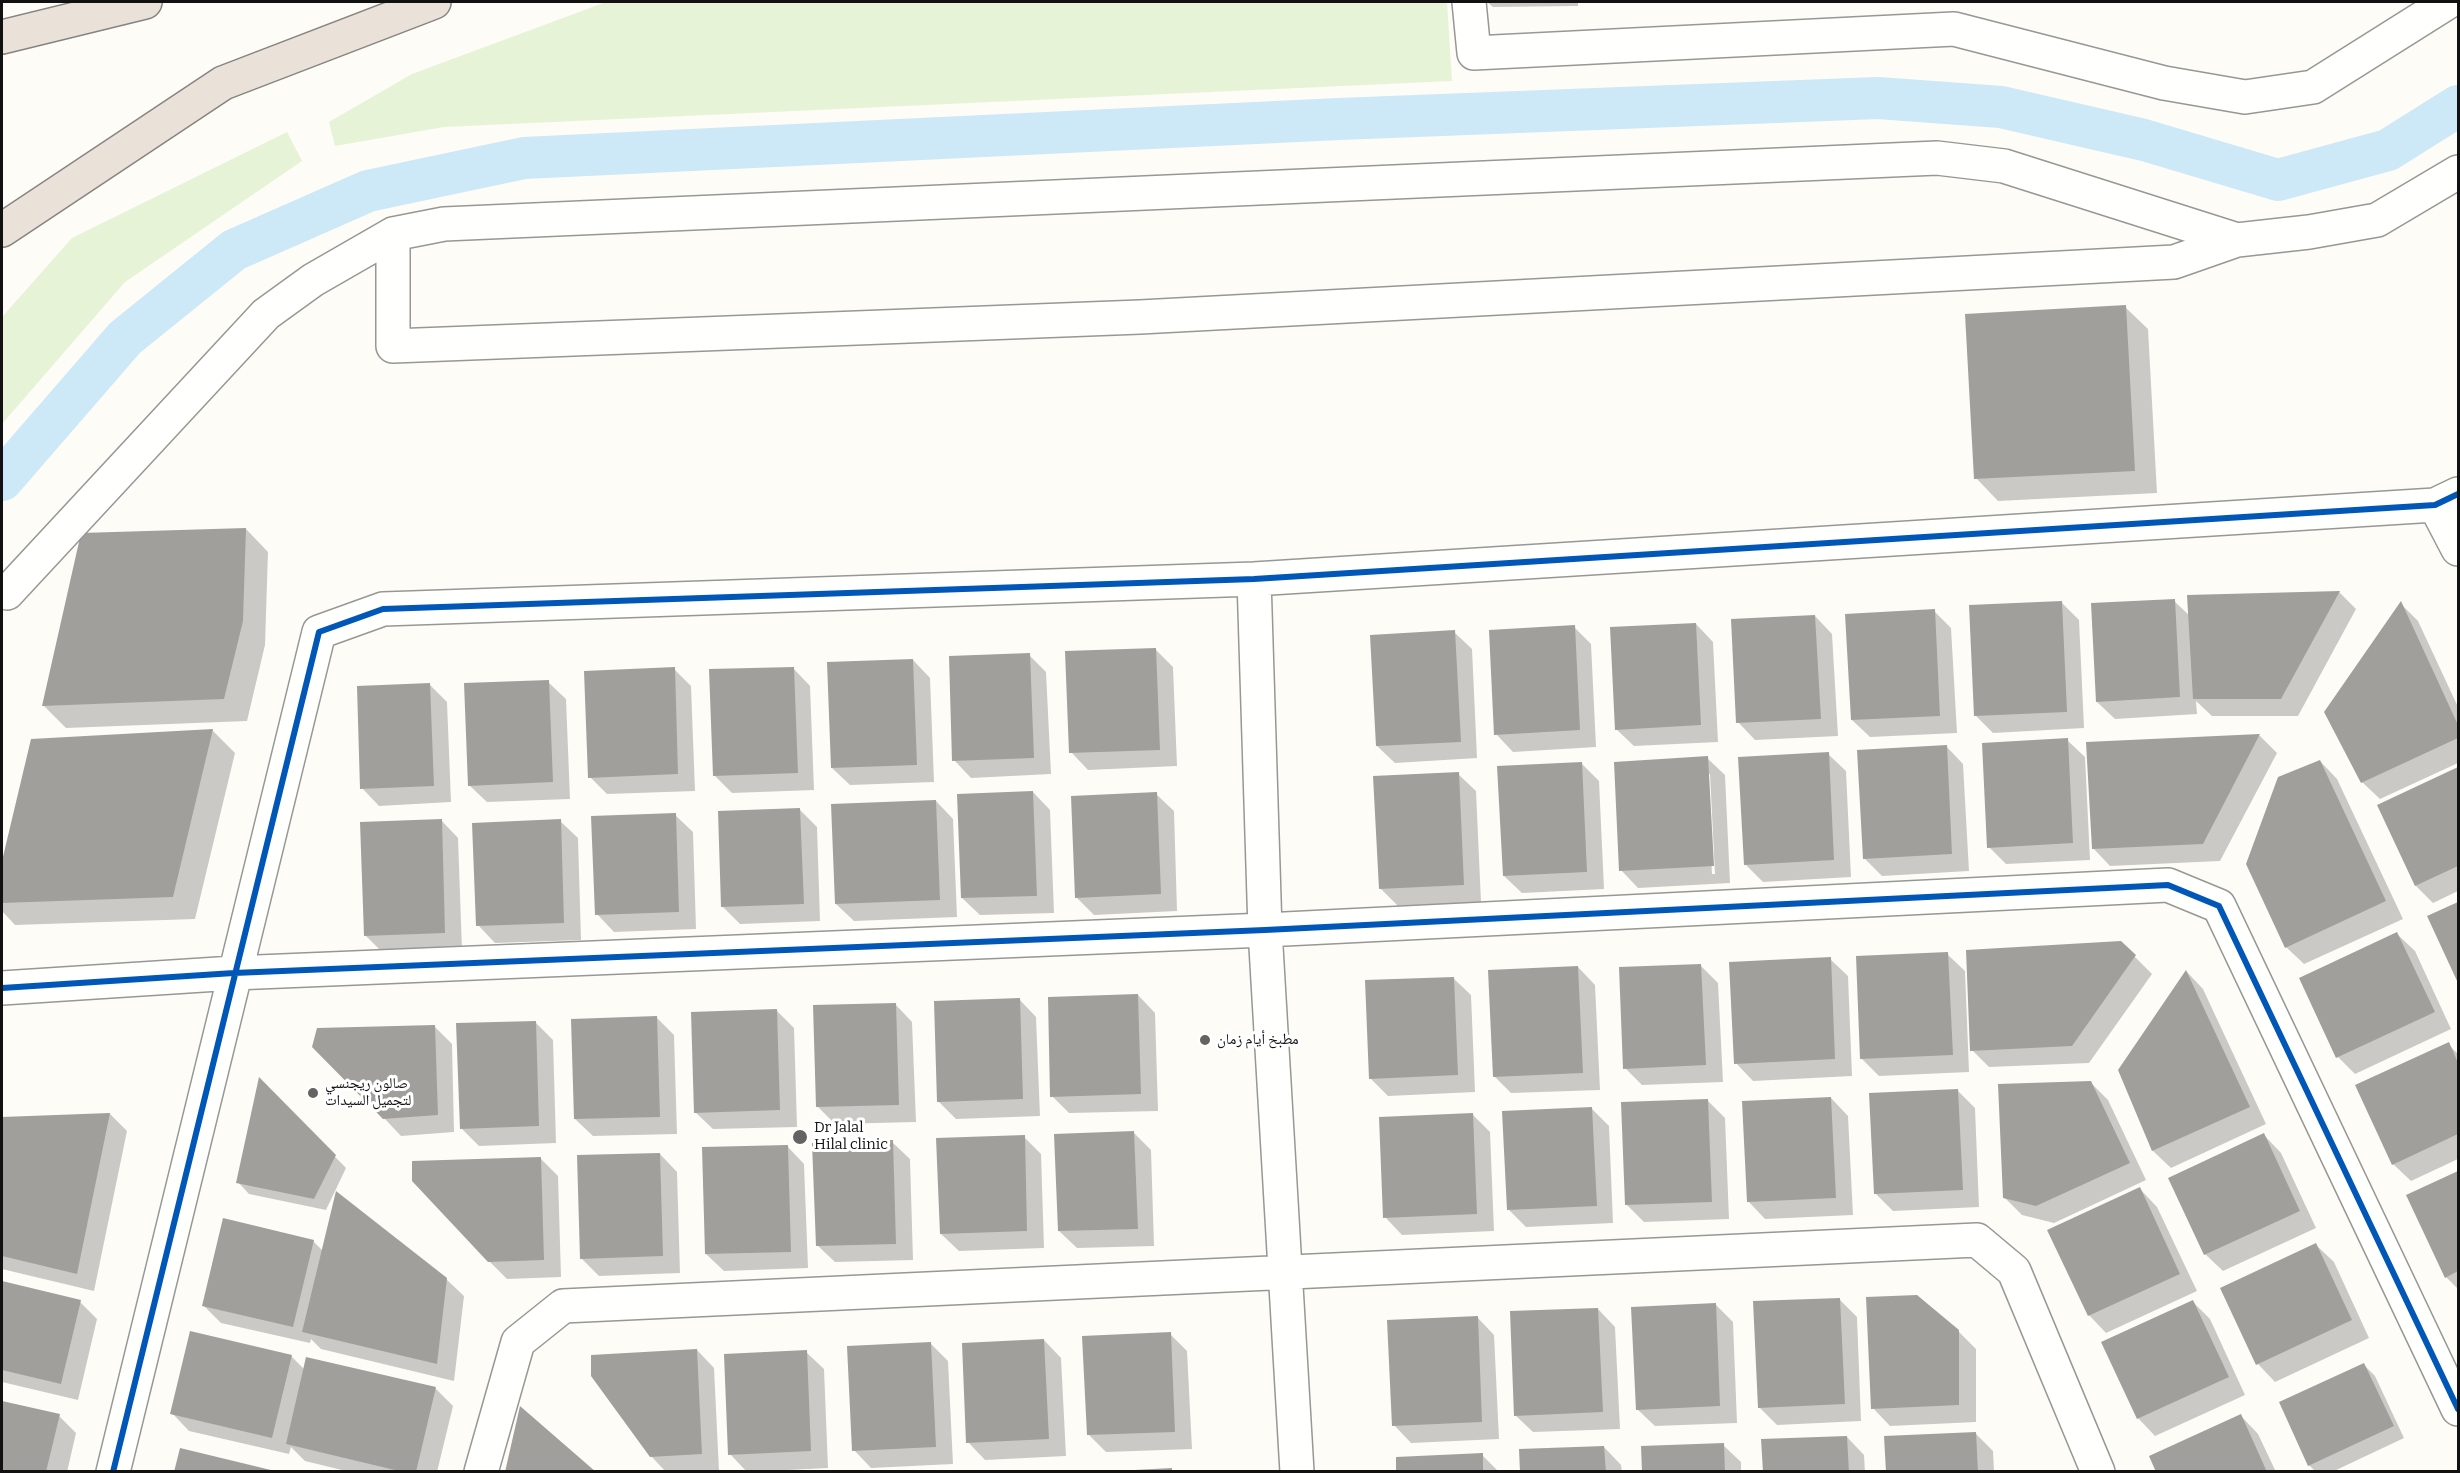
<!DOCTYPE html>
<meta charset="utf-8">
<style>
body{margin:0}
#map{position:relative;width:2460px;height:1473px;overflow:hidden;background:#fdfcf7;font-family:Bitter,serif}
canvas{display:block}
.frame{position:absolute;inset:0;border:3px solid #111;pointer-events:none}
</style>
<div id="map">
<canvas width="2460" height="1473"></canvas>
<div class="frame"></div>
</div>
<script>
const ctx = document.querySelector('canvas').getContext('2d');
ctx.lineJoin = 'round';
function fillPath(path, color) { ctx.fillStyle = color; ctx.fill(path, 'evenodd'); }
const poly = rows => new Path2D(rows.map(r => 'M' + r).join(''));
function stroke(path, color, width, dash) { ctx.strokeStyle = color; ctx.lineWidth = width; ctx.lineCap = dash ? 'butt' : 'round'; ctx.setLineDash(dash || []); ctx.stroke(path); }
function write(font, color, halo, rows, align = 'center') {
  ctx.font = font + ' Bitter,"Noto Naskh Arabic",serif'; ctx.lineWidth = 6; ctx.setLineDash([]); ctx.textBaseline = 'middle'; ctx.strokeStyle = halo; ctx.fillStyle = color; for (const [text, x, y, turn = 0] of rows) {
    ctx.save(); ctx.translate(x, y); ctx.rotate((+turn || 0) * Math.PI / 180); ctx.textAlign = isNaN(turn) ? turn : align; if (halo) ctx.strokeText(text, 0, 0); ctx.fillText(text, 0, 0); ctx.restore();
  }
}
fillPath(poly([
 [606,2,1447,2,1452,81,444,127,335,146,329,122,412,74],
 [287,132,302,161,125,282,2,424,2,317,72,238]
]), '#e7f3d7');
fillPath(poly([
 [1487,2,1578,2,1578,6,1493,7],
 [2125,307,2148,329,2157,493,1998,501,1976,478],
 [246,529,268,552,265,645,247,721,66,728,44,706],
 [2339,592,2356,609,2298,716,2212,716,2196,701,2197,714,2115,719,2097,702,2174,601,2190,616],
 [2061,602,2079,620,2084,728,1993,733,1976,716],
 [2401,604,2418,621,2458,707,2458,763,2380,799,2362,782],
 [1934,611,1951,628,1957,733,1870,737,1852,720],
 [1815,616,1832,634,1838,736,1755,740,1738,722],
 [1696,624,1713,642,1718,742,1634,746,1616,729],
 [1574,627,1591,644,1596,747,1513,752,1496,734],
 [1454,632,1472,649,1477,758,1395,763,1377,746],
 [1156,650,1173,667,1177,766,1088,770,1071,752],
 [1029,655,1046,672,1051,774,971,778,954,760],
 [913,660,930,678,934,782,850,785,832,768],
 [793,668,810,686,814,790,732,793,715,776],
 [674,669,691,686,695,791,607,794,590,777],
 [548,682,566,699,570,799,487,802,469,785],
 [430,685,447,702,451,802,379,806,362,788],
 [212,730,235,753,195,919,15,925,2,911,2,867,33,740],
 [2260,736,2277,753,2220,861,2110,866,2093,848,2088,743],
 [2067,740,2085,757,2090,860,2006,864,1989,847],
 [1946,746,1963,764,1969,871,1882,876,1864,858],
 [1828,754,1846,771,1851,877,1763,882,1745,864],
 [1707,758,1725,775,1730,883,1638,888,1621,870],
 [1707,774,1710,774,1715,874,1712,874],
 [2320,761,2337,779,2403,919,2304,964,2286,947],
 [1581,763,1599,781,1604,889,1522,893,1504,876],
 [2458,768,2458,891,2433,903,2416,886,2379,806],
 [1458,774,1476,791,1481,902,1398,906,1380,888],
 [1033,792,1050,810,1054,913,980,915,962,898],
 [1156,794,1174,811,1177,911,1094,915,1076,897],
 [936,801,953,819,957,917,854,921,836,904],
 [799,809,817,827,820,921,740,924,722,906],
 [675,815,693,832,696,929,614,932,597,914],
 [441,820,458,838,462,950,383,953,365,935],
 [560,821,578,838,581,940,495,943,478,925],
 [2458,903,2458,979,2429,917],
 [2397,934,2415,951,2451,1029,2355,1074,2338,1057],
 [2121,943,2152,974,2089,1063,1989,1067,1972,1050],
 [1947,954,1965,971,1969,1072,1879,1076,1862,1059],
 [1830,959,1848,976,1852,1076,1753,1081,1736,1063],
 [1700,965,1718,983,1723,1082,1642,1085,1625,1068],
 [1578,967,1595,985,1600,1090,1511,1093,1494,1076],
 [2187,972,2203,989,2266,1124,2171,1168,2153,1151,2120,1070],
 [1453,978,1471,995,1475,1092,1388,1096,1371,1079],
 [1138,995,1155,1013,1158,1111,1069,1113,1052,1096],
 [1019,999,1036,1017,1040,1116,956,1119,938,1101],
 [895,1004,912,1022,916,1122,835,1124,818,1107],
 [777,1011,794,1028,797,1127,713,1129,695,1112],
 [656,1017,674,1035,677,1134,593,1136,575,1119],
 [535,1022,553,1040,556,1143,479,1146,461,1128],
 [434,1026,452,1044,454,1132,401,1136,384,1118],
 [2448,1044,2458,1054,2458,1159,2411,1181,2393,1164],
 [2090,1082,2108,1100,2146,1180,2054,1223,2022,1215,2004,1197],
 [270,1090,346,1168,326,1210,249,1194,238,1182],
 [1958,1091,1975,1108,1979,1207,1893,1211,1875,1193],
 [1831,1098,1848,1116,1853,1215,1765,1219,1748,1201],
 [1707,1100,1725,1118,1729,1219,1644,1222,1627,1205],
 [1592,1109,1609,1126,1613,1223,1526,1227,1508,1209],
 [110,1114,127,1131,94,1291,2,1269,2,1118],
 [1472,1114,1490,1132,1494,1231,1402,1235,1385,1217],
 [1134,1133,1151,1150,1154,1246,1077,1248,1059,1231],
 [2264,1135,2281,1153,2316,1228,2223,1271,2205,1254],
 [1024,1137,1041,1154,1044,1248,959,1251,941,1234],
 [892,1142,910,1159,913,1260,835,1262,817,1245],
 [787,1146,804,1164,808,1268,724,1271,706,1254],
 [660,1154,677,1172,680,1273,599,1276,581,1258],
 [540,1158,558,1176,561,1277,507,1279,489,1261],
 [2458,1172,2458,1289,2446,1277,2408,1196],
 [2140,1189,2157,1207,2197,1291,2106,1333,2089,1315],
 [313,1241,323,1251,446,1279,464,1296,454,1381,321,1349,311,1339,310,1343,221,1323,203,1305],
 [2316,1245,2334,1262,2369,1338,2275,1382,2258,1364],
 [2,1283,80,1302,97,1319,78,1400,2,1382],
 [1839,1299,1857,1317,1861,1421,1777,1425,1760,1408],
 [2193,1302,2210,1319,2245,1395,2155,1436,2138,1418],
 [1715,1304,1733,1322,1737,1423,1655,1426,1637,1409],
 [1598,1309,1615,1327,1620,1429,1533,1432,1515,1415],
 [1477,1317,1494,1335,1499,1439,1411,1443,1394,1425],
 [1958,1331,1976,1349,1976,1422,1890,1426,1873,1408],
 [1170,1334,1187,1351,1192,1449,1106,1452,1088,1434],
 [1044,1340,1061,1358,1066,1456,985,1460,968,1442],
 [931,1344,948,1361,953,1464,871,1468,854,1450],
 [697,1350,714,1368,719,1471,666,1472,651,1456],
 [806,1352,824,1369,828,1468,747,1472,730,1454],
 [291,1356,305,1370,435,1388,453,1406,437,1472,350,1472,305,1461,291,1447,289,1454,189,1431,172,1413],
 [2364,1365,2375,1376,2404,1438,2332,1472,2316,1472,2309,1465],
 [2,1402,59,1416,76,1433,67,1472,2,1472],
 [2241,1416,2258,1434,2276,1472,2158,1472],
 [1975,1433,1993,1451,1994,1472,1888,1472],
 [1847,1437,1864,1455,1865,1472,1764,1472],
 [1723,1445,1741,1462,1741,1472,1643,1472],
 [1604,1447,1621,1465,1622,1472,1521,1472],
 [1482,1455,1499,1472,1398,1472]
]), '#0003');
stroke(poly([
 [2,480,125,338,234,250,368,191,524,158,1339,119,1878,98,2001,107,2144,140,2278,180,2388,150,2458,106]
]), '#cde8f7', 42);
fillPath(poly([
 [2126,305,2135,471,1974,479,1965,314],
 [246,528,243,621,224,699,42,706,81,533],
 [2340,591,2281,699,2193,699,2187,595],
 [2175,599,2180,697,2096,702,2091,603],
 [2062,601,2067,712,1974,716,1969,605],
 [2401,601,2458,725,2458,738,2361,783,2324,712],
 [1935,609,1940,716,1851,720,1845,614],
 [1815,615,1821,719,1736,723,1731,619],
 [1696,623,1701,725,1615,730,1610,627],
 [1575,625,1580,730,1494,735,1489,630],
 [1455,630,1461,742,1376,746,1370,635],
 [1156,648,1160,750,1069,753,1065,651],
 [1030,653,1034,758,952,761,949,656],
 [913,659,917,765,831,768,827,662],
 [675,667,678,774,588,778,584,671],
 [794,667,798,773,713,776,709,669],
 [549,680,553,782,468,786,464,683],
 [430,683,434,786,360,789,357,686],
 [213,729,173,897,2,903,2,861,31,739],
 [2260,734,2203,844,2092,849,2086,742],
 [2068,738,2073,843,1987,848,1982,743],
 [1947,745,1952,854,1863,859,1857,750],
 [1829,752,1834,860,1744,865,1738,757],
 [1708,756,1714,866,1619,871,1614,762],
 [2320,760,2386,901,2285,948,2246,864,2278,777],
 [1582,762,1587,872,1503,876,1497,766],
 [2458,767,2458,866,2415,886,2377,805],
 [1459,772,1464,885,1379,889,1373,776],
 [1033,791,1037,896,961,898,957,794],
 [1157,792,1161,894,1075,898,1071,796],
 [936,800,940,900,835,904,831,804],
 [800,808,804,904,721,907,718,811],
 [676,813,679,912,595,915,591,816],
 [442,819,445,933,364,936,360,822],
 [561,819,564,923,476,926,472,823],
 [2458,902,2458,983,2427,916],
 [2397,932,2435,1012,2336,1058,2299,978],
 [2121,941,2136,955,2072,1046,1970,1051,1966,950],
 [1948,952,1953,1055,1860,1059,1856,956],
 [1831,957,1835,1059,1734,1064,1729,962],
 [1701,964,1706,1065,1623,1069,1619,967],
 [1578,966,1583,1073,1493,1077,1488,970],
 [2186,970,2250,1107,2152,1151,2118,1070],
 [1454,977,1458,1075,1369,1079,1365,980],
 [1138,994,1141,1094,1050,1097,1048,997],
 [1020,998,1023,1099,937,1102,934,1001],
 [896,1003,899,1105,816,1107,813,1005],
 [777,1009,780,1110,694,1113,691,1012],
 [657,1016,660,1117,574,1119,571,1019],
 [536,1021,539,1126,460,1129,456,1023],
 [435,1025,438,1115,383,1119,312,1047,317,1028],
 [2449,1042,2458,1063,2458,1134,2392,1165,2355,1085],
 [259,1077,336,1155,314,1199,236,1183],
 [2091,1081,2130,1163,2036,1206,2003,1198,1998,1084],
 [1958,1089,1963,1190,1874,1194,1869,1093],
 [1831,1097,1836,1198,1747,1202,1742,1101],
 [1708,1099,1712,1202,1625,1205,1621,1102],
 [1592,1107,1597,1206,1507,1210,1502,1111],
 [110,1113,77,1274,2,1256,2,1117],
 [1473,1113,1477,1214,1383,1218,1379,1117],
 [1134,1131,1138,1229,1058,1231,1054,1134],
 [2264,1133,2300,1211,2204,1255,2168,1178],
 [1025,1135,1027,1231,940,1234,936,1138],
 [893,1140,896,1244,816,1246,812,1143],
 [788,1145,791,1252,705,1254,702,1147],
 [660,1153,663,1256,580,1259,577,1155],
 [541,1157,544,1260,488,1262,412,1181,412,1161],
 [2458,1171,2458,1271,2445,1278,2406,1195],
 [2140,1187,2180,1274,2088,1316,2047,1230],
 [336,1191,447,1278,437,1364,302,1332],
 [223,1218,314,1240,293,1327,202,1306],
 [2316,1243,2352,1320,2256,1365,2220,1288],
 [2,1281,81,1300,61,1384,2,1370],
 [1917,1295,1959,1330,1959,1405,1871,1409,1866,1297],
 [1840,1298,1845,1404,1758,1408,1753,1301],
 [2193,1300,2229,1377,2137,1419,2101,1342],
 [1716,1303,1720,1406,1636,1410,1631,1307],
 [1598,1308,1603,1412,1514,1416,1510,1311],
 [1478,1316,1482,1422,1392,1426,1387,1320],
 [190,1331,292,1355,272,1438,170,1414],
 [1171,1332,1175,1432,1087,1435,1082,1336],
 [1044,1339,1049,1439,966,1443,962,1343],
 [931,1342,936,1447,852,1451,847,1346],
 [697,1349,702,1454,650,1457,591,1376,591,1355],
 [807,1350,811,1451,728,1455,724,1354],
 [306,1357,436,1387,416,1472,403,1472,286,1444],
 [2364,1363,2394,1426,2308,1466,2279,1402],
 [2,1401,60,1414,46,1472,2,1472],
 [520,1406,596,1472,505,1472],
 [2241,1414,2267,1472,2156,1472,2149,1456],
 [1976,1432,1978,1472,1886,1472,1884,1436],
 [1847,1436,1849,1472,1763,1472,1761,1439],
 [1724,1443,1725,1472,1642,1472,1641,1446],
 [1604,1446,1606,1472,1520,1472,1519,1449],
 [180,1448,275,1471,275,1472,174,1472],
 [1483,1453,1483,1472,1396,1472,1396,1457],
 [1172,1468,1172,1472,1134,1472,1134,1470]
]), '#a19f9c');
const minor = poly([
 [1469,2,1474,53,1954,29,2164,83,2245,97,2313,87,2448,2],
 [393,234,393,346,1140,317,2174,262,2237,240],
 [2435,505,2458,549],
 [1254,579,1265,930,1297,1472],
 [7,593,266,314,313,280,393,234,444,224,1937,158,2004,166,2237,240,2309,232,2377,220,2458,172],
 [2,988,234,973,1265,930,2168,885,2219,906,2458,1409],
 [113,1472,319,632,383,609,1254,579,2435,505,2458,494],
 [481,1472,518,1342,563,1306,1977,1240,2014,1271,2098,1472]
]);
const highway = poly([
 [2,37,145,2],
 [2,230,223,83,434,2]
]);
stroke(minor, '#979795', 36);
stroke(highway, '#858482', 36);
stroke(minor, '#fffffe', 33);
stroke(highway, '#eae1d8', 33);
stroke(poly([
 [2,988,234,973,1265,930,2168,885,2219,906,2458,1409],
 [113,1472,319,632,383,609,1254,579,2435,505,2458,494]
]), '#0057b8', 6);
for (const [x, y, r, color] of [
 [1205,1040,6,"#646362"],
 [313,1093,6,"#646362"],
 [800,1137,8,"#646362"]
]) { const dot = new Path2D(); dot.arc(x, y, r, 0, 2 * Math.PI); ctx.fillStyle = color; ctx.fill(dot); stroke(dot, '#fff', 2); }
write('15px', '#111', '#fff', [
 ["مطبخ أيام زمان",1217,1040],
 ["صالون ريجنسي",325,1084],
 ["لتجميل السيدات",325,1101],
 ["Dr Jalal",814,1128],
 ["Hilal clinic",814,1145]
], 'left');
</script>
